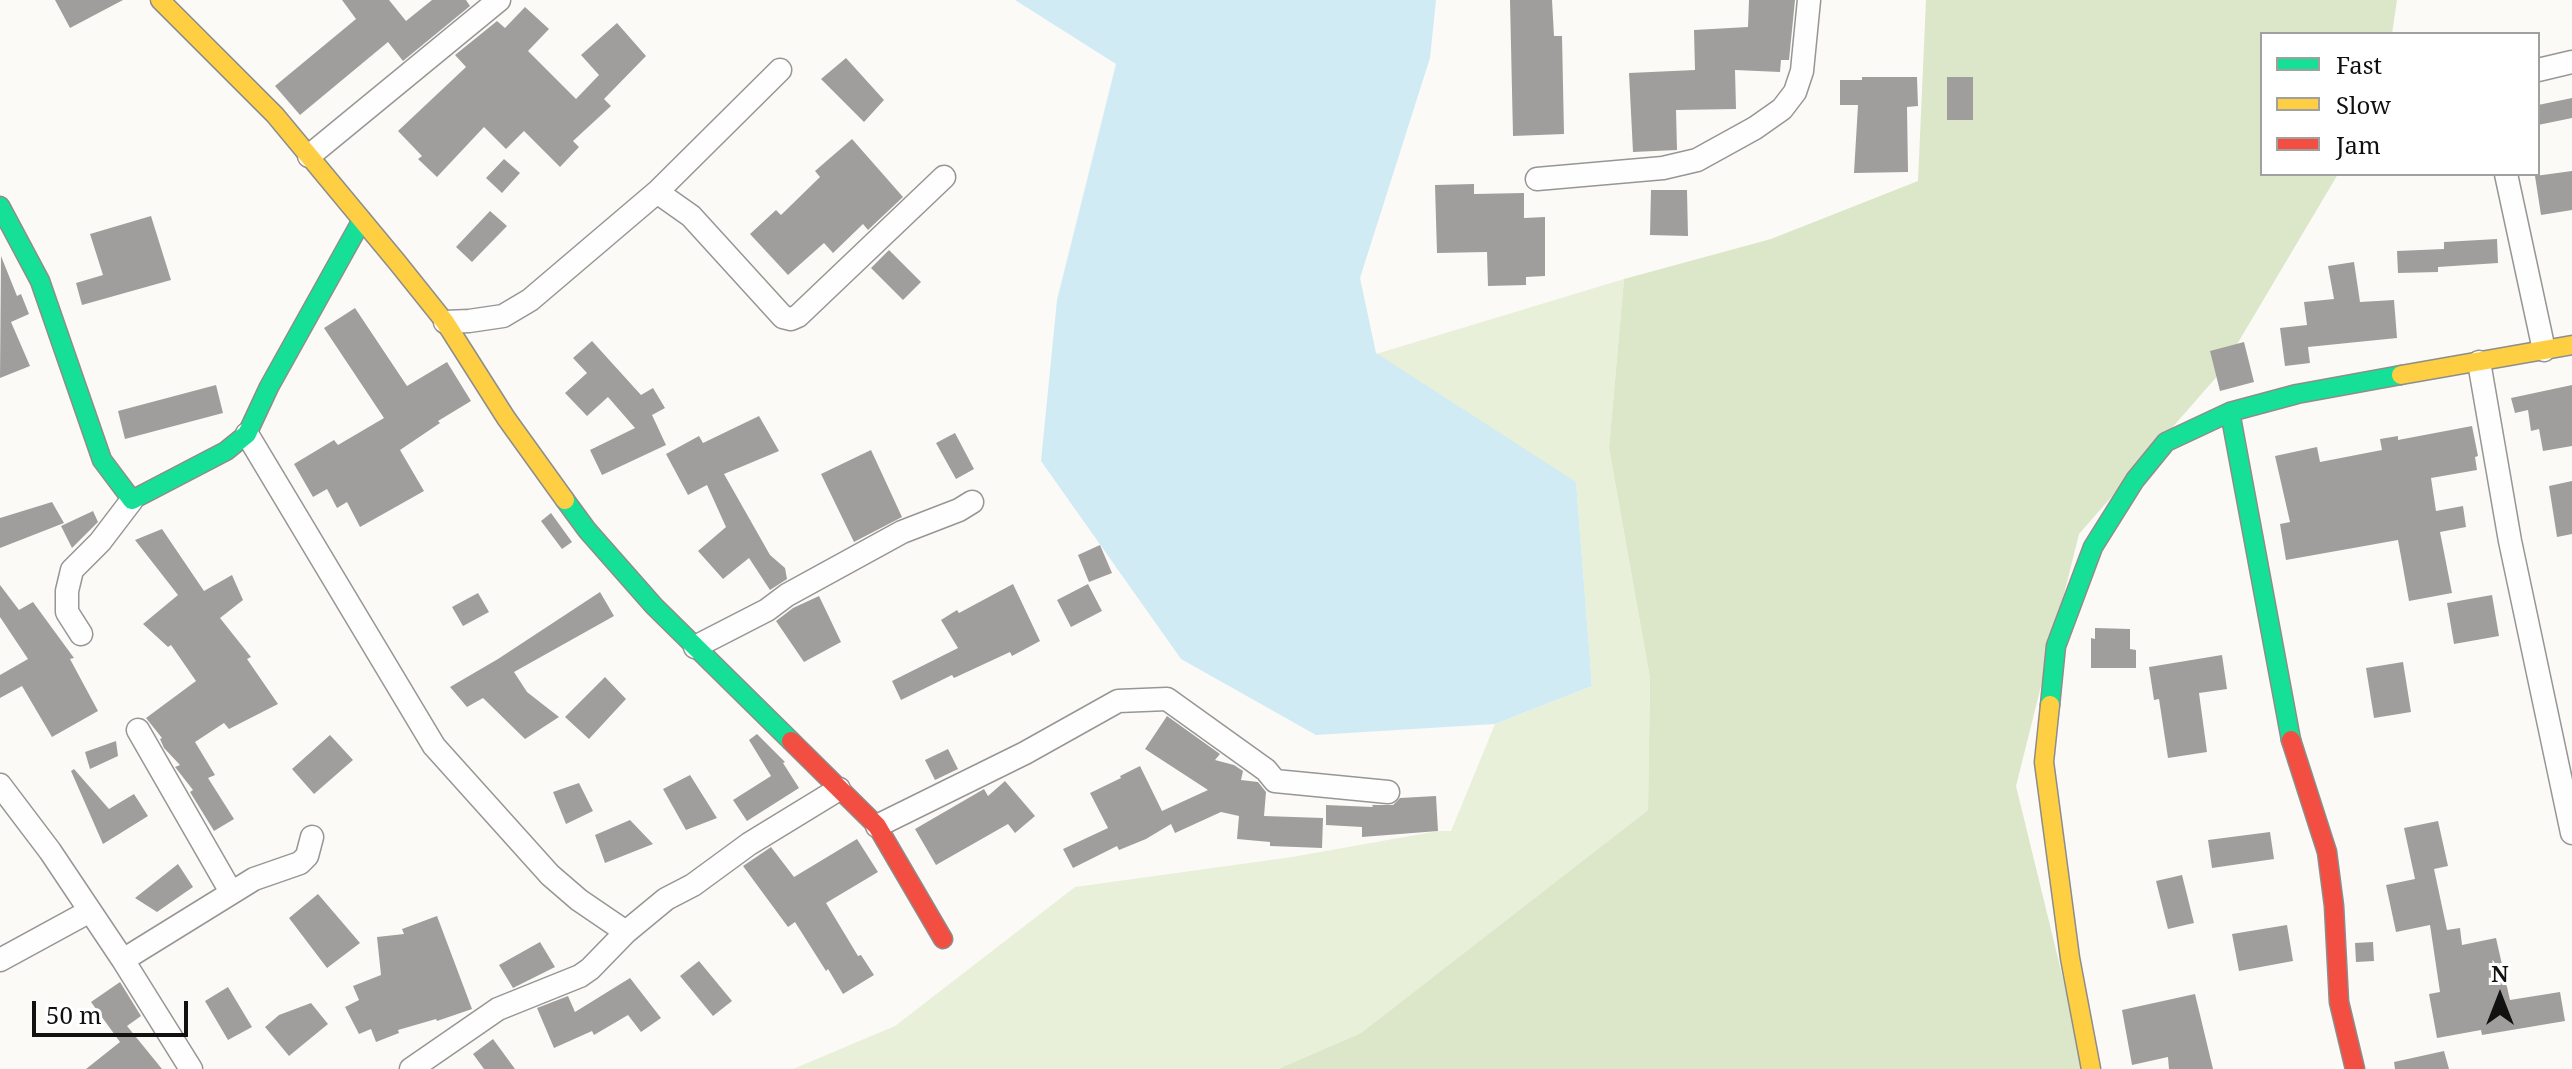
<!DOCTYPE html>
<style>
body{margin:0}
#map{position:relative;width:2572px;height:1069px;overflow:hidden;background:#fcfaf7;font-family:"Noto Serif",serif}
canvas{display:block}
.legend{position:absolute;left:2260px;top:32px;width:280px;height:144px;box-sizing:border-box;background:#fff;border:2px solid #a0a0a0;margin:0;padding:10px 14px;list-style:none;font-size:24px;color:#111}
.legend li{display:flex;align-items:center;gap:16px;height:40px}
.legend b{width:40px;border:2px solid #a0a0a0}
.north{position:absolute;left:2460px;top:957px;width:80px;height:80px;-webkit-text-stroke:6px #fff;paint-order:stroke;rotate:0deg;font-size:22px;font-weight:700;line-height:32px;text-align:center;color:#111}
.north::after{content:'';display:block;margin:auto;width:28px;height:36px;background:#111;clip-path:polygon(50% 0,100% 100%,50% 72%,0 100%)}
.scale{position:absolute;left:32px;top:1001px;width:156px;height:36px;box-sizing:border-box;border:4px solid #111;border-top:0;padding-left:10px;font-size:24px;line-height:28px;white-space:nowrap;color:#111;-webkit-text-stroke:6px #fff;paint-order:stroke}
</style>
<div id="map">
<canvas width="2572" height="1069"></canvas>
<ul class="legend">
<li><b style="height:10px;background:#16e098"></b>Fast</li>
<li><b style="height:10px;background:#ffcf43"></b>Slow</li>
<li><b style="height:10px;background:#f24e42"></b>Jam</li>
</ul>
<div class="north">N</div>
<div class="scale">50 m</div>
</div>
<script>
const ctx = document.querySelector('canvas').getContext('2d');
ctx.lineJoin = 'round';
function fillPath(path, color) { ctx.fillStyle = color; ctx.fill(path, 'evenodd'); }
const poly = rows => new Path2D(rows.map(r => 'M' + r).join(''));
function stroke(path, color, width, dash) { ctx.strokeStyle = color; ctx.lineWidth = width; ctx.lineCap = dash ? 'butt' : 'round'; ctx.setLineDash(dash || []); ctx.stroke(path); }
fillPath(poly([
 [1624,279,1609,448,1650,678,1648,810,1361,1033,1278,1069,793,1069,895,1026,1075,887,1292,857,1438,831,1451,831,1495,724,1592,686,1576,483,1376,354]
]), '#e9f0d9');
fillPath(poly([
 [1926,0,2397,0,2392,34,2262,34,2262,174,2338,174,2220,373,2079,534,2016,786,2085,1069,1278,1069,1361,1033,1648,810,1650,678,1609,448,1624,279,1771,239,1918,181]
]), '#dbe7c8');
fillPath(poly([
 [1015,0,1436,0,1430,58,1360,278,1376,353,1576,482,1592,686,1495,724,1316,735,1181,659,1041,461,1057,300,1116,64]
]), '#d0ebf4');
fillPath(poly([
 [55,0,123,0,70,28],
 [342,0,389,0,406,21,432,0,466,0,470,6,403,61,388,42,300,115,275,86,356,19],
 [1510,0,1552,0,1554,36,1562,36,1564,134,1513,136],
 [1749,0,1795,0,1789,60,1781,60,1780,72,1735,70,1736,109,1676,110,1677,150,1633,152,1629,73,1695,70,1694,30,1748,27],
 [525,7,549,29,528,51,576,99,599,75,581,55,617,23,646,56,604,99,611,106,573,141,579,147,560,167,524,131,506,149,484,127,437,177,418,159,422,156,398,131,466,67,455,55,497,21,505,28],
 [846,58,884,100,864,122,821,79],
 [1862,77,1917,77,1918,106,1907,107,1908,172,1854,173,1858,105,1840,105,1840,80,1862,80],
 [1947,77,1973,77,1973,120,1947,120],
 [2572,98,2572,118,2538,125,2538,105],
 [852,139,903,197,868,230,863,224,833,253,824,243,788,275,750,234,776,210,781,215,820,177,815,171],
 [504,159,520,173,502,193,486,178],
 [2572,171,2572,210,2541,215,2535,176],
 [1474,184,1474,194,1524,193,1524,218,1545,217,1545,276,1526,277,1526,285,1488,286,1487,252,1437,253,1435,185],
 [1651,190,1687,190,1688,236,1650,235],
 [490,211,507,226,472,262,456,247],
 [151,216,171,280,82,305,76,283,103,275,90,234],
 [2497,239,2498,263,2438,267,2438,272,2398,273,2397,251,2444,249,2444,242],
 [889,250,921,282,903,300,871,268],
 [1,256,17,296,21,294,29,314,11,322,30,366,0,378],
 [2354,262,2360,302,2394,300,2397,338,2308,347,2310,363,2285,366,2280,328,2307,325,2304,302,2334,299,2328,266],
 [355,308,407,386,447,362,471,401,438,421,440,423,400,450,424,491,360,527,347,502,337,508,327,489,313,497,294,464,334,440,338,445,384,418,324,328],
 [592,341,641,395,653,388,665,408,652,415,666,445,602,475,590,450,635,428,608,397,587,416,565,393,587,373,573,358],
 [2244,342,2254,382,2220,391,2210,351],
 [216,385,223,413,125,439,118,411],
 [2572,385,2572,446,2543,451,2539,429,2531,431,2528,410,2515,413,2511,398],
 [759,416,779,451,724,474,770,555,785,568,787,579,770,590,749,558,723,579,698,551,726,527,707,485,688,495,666,454,699,436,703,443],
 [2472,426,2478,456,2475,457,2477,470,2431,478,2436,511,2463,506,2466,527,2440,532,2452,593,2409,601,2398,540,2286,560,2280,524,2290,522,2275,456,2317,447,2320,462,2382,450,2380,439,2398,436,2398,440],
 [955,433,974,469,956,479,936,443],
 [871,450,902,517,854,542,821,474],
 [2572,481,2572,534,2557,537,2549,486],
 [52,502,64,523,0,548,0,518],
 [93,511,98,522,72,548,61,526],
 [551,513,572,542,562,549,541,521],
 [162,529,204,591,232,575,243,600,220,618,251,657,247,659,278,704,229,729,224,723,195,742,215,775,208,778,234,819,214,831,190,792,193,790,175,767,180,765,164,748,160,739,162,738,146,718,196,681,171,645,168,647,143,624,178,595,135,540],
 [1100,545,1112,573,1089,582,1078,555],
 [1013,584,1040,641,1012,656,1010,652,954,678,952,675,901,700,892,681,958,648,941,620,957,610,959,613],
 [1088,584,1102,611,1071,627,1057,600],
 [0,585,19,610,33,602,74,658,70,659,98,711,52,737,22,686,0,698,0,675,28,659,0,617],
 [600,592,614,616,514,672,527,692,559,717,525,739,483,698,467,707,450,687,498,659],
 [478,593,489,612,463,626,452,607],
 [2492,595,2499,636,2454,644,2447,603],
 [819,596,841,642,804,662,776,621,793,608],
 [2095,628,2130,629,2130,649,2136,650,2136,668,2091,668,2091,638,2095,639],
 [2222,655,2227,689,2199,693,2207,752,2168,758,2159,699,2154,700,2149,667],
 [2403,662,2411,712,2374,718,2366,668],
 [605,677,626,699,589,739,565,717],
 [1167,716,1220,754,1215,760,1234,765,1243,771,1241,780,1258,782,1266,792,1264,816,1323,818,1322,848,1270,846,1270,842,1237,839,1239,816,1221,812,1175,833,1171,824,1146,839,1119,850,1117,846,1073,868,1063,849,1108,828,1090,793,1121,778,1120,776,1140,766,1162,811,1208,790,1145,749],
 [757,734,785,762,783,763,799,788,747,821,733,800,771,776,749,740],
 [330,735,353,760,314,794,292,769],
 [116,741,118,756,90,769,85,752],
 [948,749,958,769,935,780,925,760],
 [74,769,109,809,134,794,148,816,103,844,71,771],
 [690,775,717,818,686,830,663,789],
 [1005,781,1035,816,1015,833,1008,824,936,865,915,829,984,789,988,796],
 [579,783,593,811,566,824,553,792],
 [1436,796,1438,831,1362,837,1362,827,1326,825,1326,805,1373,807,1372,805,1393,805,1400,798],
 [630,820,653,844,605,863,595,835],
 [2438,821,2448,866,2434,869,2447,930,2460,928,2462,945,2496,938,2510,1000,2560,992,2565,1021,2482,1035,2481,1030,2437,1038,2429,994,2440,992,2430,925,2396,932,2386,885,2415,879,2404,828],
 [2270,832,2274,859,2212,868,2208,840],
 [857,839,878,872,826,903,858,956,861,955,874,975,843,994,828,969,826,971,795,922,788,927,743,866,771,847,794,877],
 [178,864,193,887,157,912,135,898],
 [2182,875,2194,923,2168,929,2156,881],
 [318,894,360,943,327,968,289,918],
 [437,916,472,1009,437,1021,436,1019,398,1030,399,1033,376,1042,371,1029,359,1034,345,1007,359,1000,353,986,381,975,377,937,404,934,402,929],
 [2287,925,2293,961,2239,971,2232,934],
 [540,942,555,967,513,988,499,965],
 [2373,942,2374,961,2356,962,2355,943],
 [699,961,732,1001,713,1016,680,976],
 [630,978,661,1018,641,1032,628,1015,594,1035,592,1031,554,1048,537,1008,568,996,575,1012],
 [120,982,141,1016,127,1026,162,1069,86,1069,120,1042,91,1002],
 [228,987,252,1027,228,1040,205,1001],
 [2195,994,2213,1069,2169,1069,2168,1057,2132,1065,2122,1010],
 [311,1003,328,1024,289,1056,265,1027,279,1015],
 [493,1039,515,1069,484,1069,473,1054],
 [2444,1051,2449,1069,2395,1069,2394,1062]
]), '#a09e9c');
const street = poly([
 [2538,70,2572,62],
 [309,156,499,0],
 [2506,174,2544,350],
 [1537,179,1663,168,1697,160,1755,128,1782,109,1795,92,1802,71,1809,0],
 [657,192,780,70],
 [445,322,469,321,503,316,530,300,657,192,691,216,783,317,791,319,798,316,944,177],
 [2479,362,2510,541,2572,833],
 [247,434,434,746,550,875,579,900,626,932],
 [81,634,67,612,67,591,72,570,100,542,132,500],
 [695,647,767,610,787,595,902,532,959,510,972,502],
 [138,730,231,892],
 [0,785,50,851,123,960,191,1069],
 [877,826,1025,753,1118,701,1167,699,1266,770,1275,781,1388,792],
 [0,960,90,911],
 [123,960,254,879,300,863,307,856,312,837],
 [411,1069,498,1009,580,976,590,969,626,932,666,899,693,885,749,844,839,789]
]);
const fast = poly([
 [0,206,40,281,102,460,132,500,226,451,247,434,269,387,362,220],
 [2230,412,2291,740],
 [565,500,587,530,654,606,791,741],
 [2050,705,2056,646,2093,547,2135,480,2166,442,2230,412,2297,394,2401,375]
]);
const slow = poly([
 [160,0,275,115,397,262,445,322,506,418,565,500],
 [2401,375,2572,345],
 [2050,705,2044,762,2070,958,2091,1069]
]);
const jam = poly([
 [2291,740,2327,852,2334,906,2339,1002,2355,1069],
 [791,741,877,826,943,939]
]);
stroke(street, '#979695', 25);
stroke(fast, '#8d8d8b', 21);
stroke(slow, '#8d8d8b', 21);
stroke(jam, '#8d8d8b', 21);
stroke(street, '#fffefe', 22);
stroke(fast, '#16e098', 18);
stroke(slow, '#ffcf43', 18);
stroke(jam, '#f24e42', 18);
</script>
